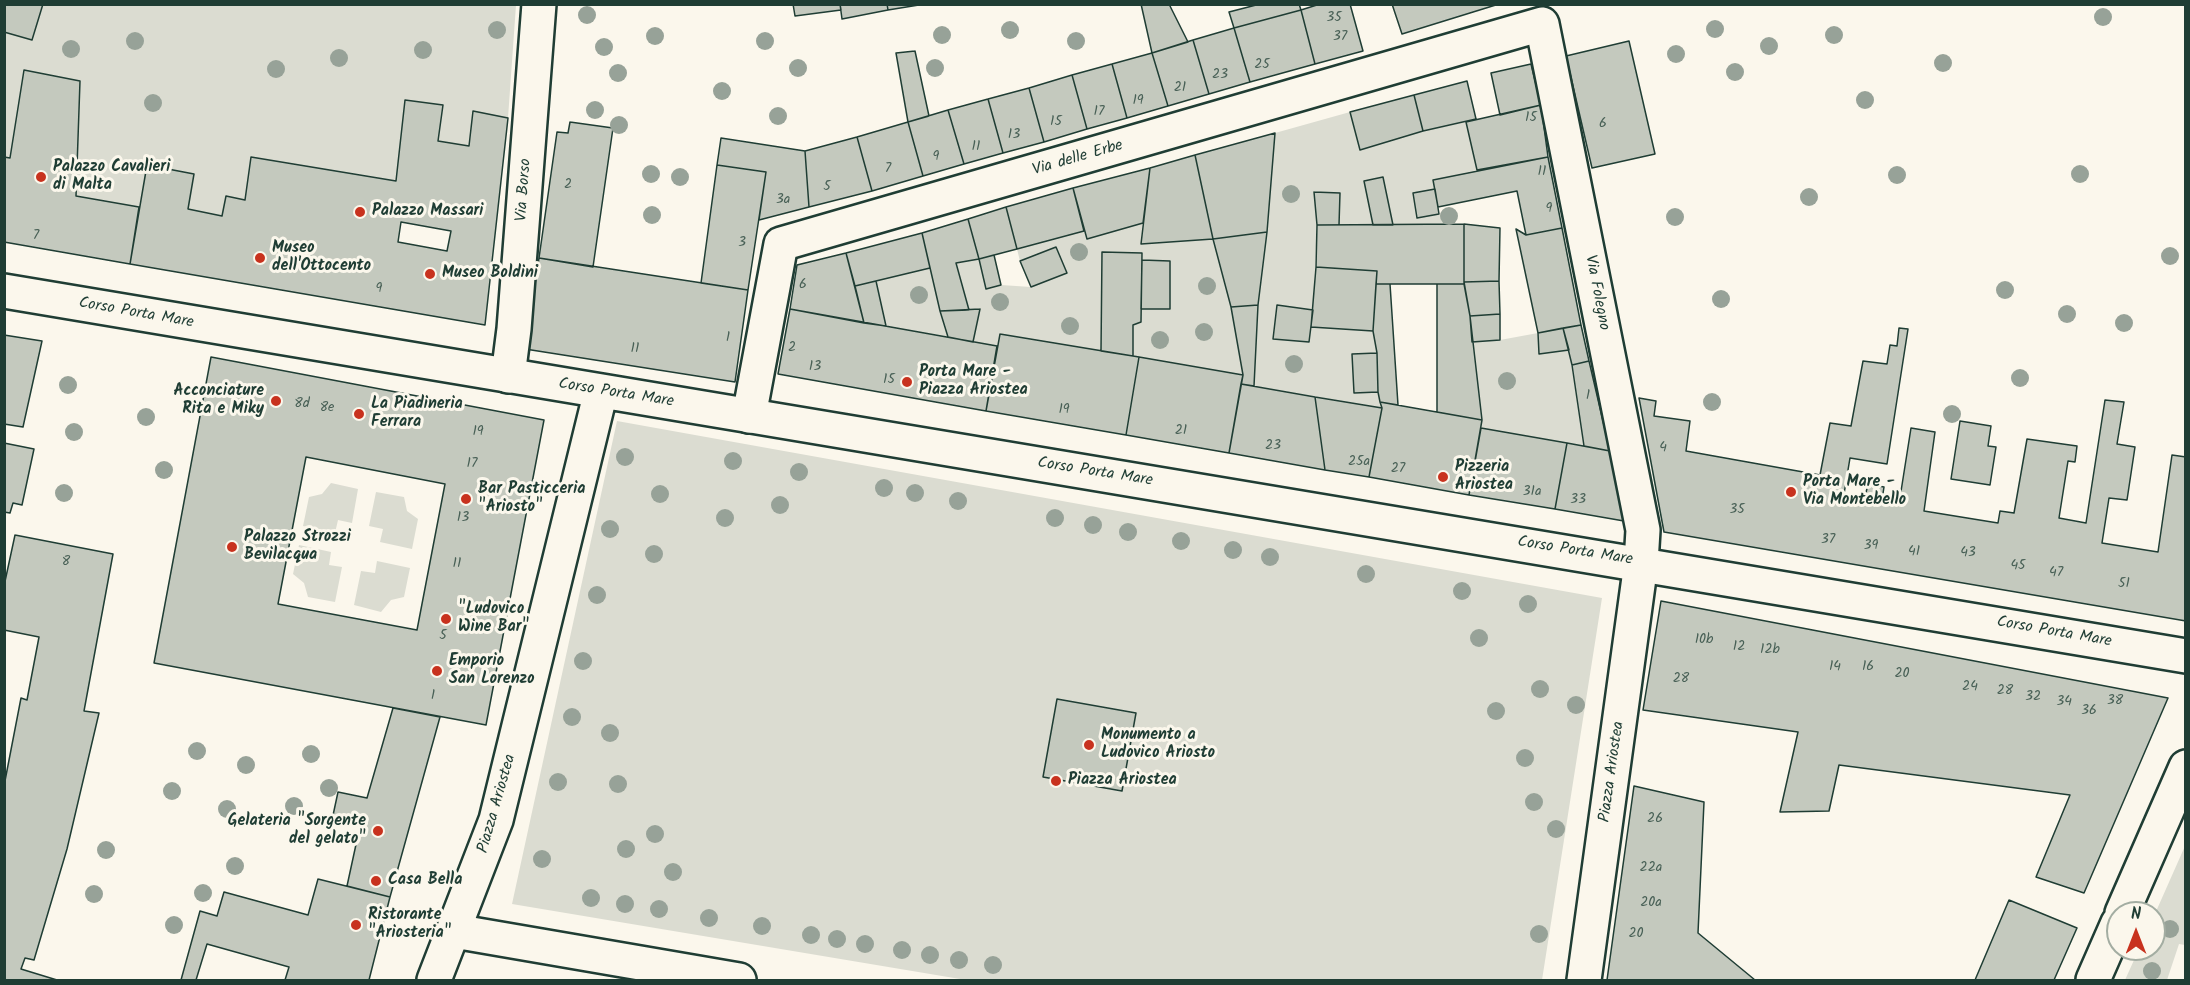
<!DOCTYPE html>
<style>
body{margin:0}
#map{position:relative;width:2190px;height:985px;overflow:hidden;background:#fbf7ec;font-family:Kalam,sans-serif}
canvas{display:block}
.frame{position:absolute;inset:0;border:6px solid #1f3d34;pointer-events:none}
.north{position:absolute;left:2106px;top:901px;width:60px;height:60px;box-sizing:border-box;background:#fbf7ec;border:2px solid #a3ada2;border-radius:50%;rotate:0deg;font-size:16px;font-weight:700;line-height:24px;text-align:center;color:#1f3d34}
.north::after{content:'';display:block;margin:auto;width:21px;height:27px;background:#c8321e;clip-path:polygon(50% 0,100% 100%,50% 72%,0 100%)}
</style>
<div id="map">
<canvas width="2190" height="985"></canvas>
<div class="frame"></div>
<div class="north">N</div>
</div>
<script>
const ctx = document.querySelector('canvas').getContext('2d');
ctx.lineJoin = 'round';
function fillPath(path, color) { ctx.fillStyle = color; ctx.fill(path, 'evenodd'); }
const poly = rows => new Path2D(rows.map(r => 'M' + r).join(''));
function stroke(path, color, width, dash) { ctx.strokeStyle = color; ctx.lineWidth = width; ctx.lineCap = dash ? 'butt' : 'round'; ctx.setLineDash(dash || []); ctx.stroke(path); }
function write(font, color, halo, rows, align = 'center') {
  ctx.font = font + ' Kalam,sans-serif'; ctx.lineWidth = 6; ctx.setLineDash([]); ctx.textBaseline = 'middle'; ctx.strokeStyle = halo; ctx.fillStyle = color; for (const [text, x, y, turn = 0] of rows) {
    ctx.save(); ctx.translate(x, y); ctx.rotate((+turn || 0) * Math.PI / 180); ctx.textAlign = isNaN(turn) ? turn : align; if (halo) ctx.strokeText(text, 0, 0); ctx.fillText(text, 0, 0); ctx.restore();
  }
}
fillPath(poly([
 [4,5,516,5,508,118,473,111,469,146,438,141,443,106,406,100,396,181,252,157,245,200,222,216,188,209,194,174,148,165,139,207,76,196,79,81,24,71,10,158,5,157],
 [1350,112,1360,150,1423,131,1466,122,1477,170,1434,180,1435,189,1413,194,1418,217,1439,214,1445,224,1393,225,1383,177,1364,181,1373,225,1339,225,1340,193,1314,192,1317,225,1313,310,1277,305,1274,339,1309,342,1311,327,1373,331,1377,353,1352,354,1354,392,1378,392,1382,408,1254,386,1258,305,1275,133],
 [1143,223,1141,244,1213,239,1231,307,1243,375,1133,356,1133,325,1141,309,1170,309,1170,261,1142,260,1142,253,1102,252,1101,351,1000,334,997,346,973,342,980,310,969,310,956,263,979,259,986,289,1001,285,1031,287,1066,273,1020,261,1017,249,1084,231,1087,238],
 [930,268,948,337,886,326,876,281],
 [1538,333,1539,354,1569,350,1584,446,1481,428,1482,420,1472,342,1500,340],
 [617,421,1602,598,1542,980,966,980,512,904],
 [331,483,358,489,352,523,338,520,335,533,303,526,309,497,322,494],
 [376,492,404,497,407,511,418,519,412,549,380,542,383,529,369,526],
 [299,545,331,552,329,565,342,567,335,602,308,597,304,583,293,574],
 [377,561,410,568,404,597,391,600,381,612,354,605,361,571,375,573],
 [2185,846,2185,945,2179,944,2167,980,2125,980,2139,949,2154,949,2154,916]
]), '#dbdcd1');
const building = poly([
 [4,4,43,4,32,40,4,32,4,4],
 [793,4,840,4,841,10,795,16,793,4],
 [840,4,887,4,888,10,842,19,840,4],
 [887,4,925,4,888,10,887,4],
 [1141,4,1169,4,1188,42,1152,53,1141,4],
 [1260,4,1299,4,1301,10,1234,28,1229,12,1260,4],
 [1320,4,1350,4,1363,51,1315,64,1301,10,1320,4],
 [1392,4,1499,4,1402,34,1392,4],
 [1301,10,1315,64,1250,82,1234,28,1301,10],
 [1234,28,1250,82,1209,94,1193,40,1234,28],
 [1193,40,1209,94,1168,106,1152,53,1193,40],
 [1629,41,1655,154,1592,168,1566,56,1629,41],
 [915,51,929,116,908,122,896,53,915,51],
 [1152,53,1168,106,1127,118,1112,64,1152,53],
 [1112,64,1127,118,1087,129,1072,75,1112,64],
 [1531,64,1541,105,1500,115,1491,73,1531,64],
 [24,70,80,81,76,196,139,207,130,264,4,242,4,157,10,158,24,70],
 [1072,75,1087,129,1044,142,1029,88,1072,75],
 [1467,81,1476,119,1423,131,1414,95,1467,81],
 [1029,88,1044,142,1003,153,988,99,1029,88],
 [1414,95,1423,131,1360,150,1350,112,1414,95],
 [988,99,1003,153,964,164,948,110,988,99],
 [405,100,443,105,438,141,469,146,473,111,508,118,485,325,130,264,147,165,194,174,188,209,222,216,226,196,245,200,251,157,396,181,405,100],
 [401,222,451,231,447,251,398,242,401,222],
 [1541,105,1548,157,1477,170,1466,122,1541,105],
 [948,110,964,164,923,176,908,122,948,110],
 [570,122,613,128,593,267,539,258,557,132,568,133,570,122],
 [908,122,923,176,872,191,857,137,908,122],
 [1275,133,1267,232,1213,239,1195,155,1275,133],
 [857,137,872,191,809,207,805,151,857,137],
 [721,138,805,151,809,207,759,220,766,172,717,165,721,138],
 [1195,155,1213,239,1141,244,1150,168,1195,155],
 [1548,157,1562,228,1526,235,1517,191,1438,207,1433,180,1548,157],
 [717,165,766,172,748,290,701,283,717,165],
 [1150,168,1143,223,1087,239,1073,188,1150,168],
 [1383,177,1393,225,1373,225,1364,181,1383,177],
 [1073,188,1084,231,1017,249,1006,207,1073,188],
 [1435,189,1439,214,1417,218,1413,193,1435,189],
 [1314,192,1340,193,1339,225,1317,225,1314,192],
 [1006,207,1017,249,979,259,968,219,1006,207],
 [968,219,979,259,956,263,969,310,940,311,922,233,968,219],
 [1464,224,1464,284,1376,284,1377,271,1316,267,1317,225,1464,224],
 [1464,224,1500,228,1499,281,1464,282,1464,224],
 [1562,228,1581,325,1538,333,1516,229,1526,235,1562,228],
 [1267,232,1258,305,1231,307,1213,239,1267,232],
 [922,233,930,268,855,286,846,253,922,233],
 [1056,247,1067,273,1031,287,1020,261,1056,247],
 [1102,252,1142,253,1141,322,1133,325,1133,356,1101,351,1102,252],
 [846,253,864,323,790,309,797,265,846,253],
 [994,255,1001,285,986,289,979,259,994,255],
 [539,258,748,290,735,382,525,349,539,258],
 [1142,260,1170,261,1170,309,1141,309,1142,260],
 [1316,267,1377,271,1373,331,1311,327,1316,267],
 [876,281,886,326,864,323,855,286,876,281],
 [1499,281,1500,314,1470,316,1464,282,1499,281],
 [1376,284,1390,284,1398,405,1380,402,1378,392,1377,353,1373,331,1376,284],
 [1437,284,1464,284,1470,316,1482,420,1437,412,1437,284],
 [1258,305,1254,386,1241,384,1243,375,1231,307,1258,305],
 [1277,305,1313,310,1309,342,1273,339,1277,305],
 [790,309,997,346,986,411,778,374,790,309],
 [980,309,973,342,948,337,940,311,980,309],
 [1500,314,1500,340,1472,342,1470,316,1500,314],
 [1581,325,1589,361,1572,365,1563,328,1581,325],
 [1563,328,1569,350,1539,354,1538,333,1563,328],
 [1899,328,1908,329,1887,464,1850,458,1844,494,1865,497,1868,484,1884,487,1882,500,1899,504,1911,428,1935,432,1924,511,1998,523,2000,511,2014,513,2027,439,2077,446,2075,462,2068,461,2059,518,2086,523,2105,400,2124,402,2117,444,2135,447,2127,500,2109,498,2102,543,2158,552,2172,455,2186,457,2186,621,1664,532,1639,398,1656,401,1654,416,1690,421,1686,451,1820,475,1830,423,1851,426,1863,361,1887,364,1890,345,1897,346,1899,328],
 [1000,334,1139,357,1126,435,986,411,1000,334],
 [4,335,42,341,23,427,4,424,4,335],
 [1377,353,1378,392,1354,393,1352,354,1377,353],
 [211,357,544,420,486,725,154,663,211,357],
 [306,457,445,484,417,630,278,604,306,457],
 [1139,357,1243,375,1229,453,1126,435,1139,357],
 [1589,361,1610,451,1584,446,1572,365,1589,361],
 [1241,384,1315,397,1325,470,1229,453,1241,384],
 [1315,397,1382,408,1369,477,1325,470,1315,397],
 [1380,402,1482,420,1469,495,1369,477,1382,408,1380,402],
 [1960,421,1991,426,1988,446,1996,447,1990,485,1951,479,1960,421],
 [1481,428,1567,443,1555,509,1469,495,1481,428],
 [4,443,34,449,22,505,13,503,10,513,4,512,4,443],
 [1567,443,1610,451,1624,521,1555,509,1567,443],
 [15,535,113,554,84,711,99,713,67,849,34,960,25,958,21,969,57,980,4,980,4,786,21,698,27,700,39,637,4,630,4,586,15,535],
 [1661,601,2168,698,2084,893,2036,877,2070,795,1839,765,1829,811,1780,812,1798,732,1643,710,1661,601],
 [1057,699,1136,713,1122,791,1043,777,1057,699],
 [393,708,440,717,390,897,347,886,360,826,332,820,338,792,367,798,393,708],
 [1634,786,1704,802,1698,933,1755,980,1607,980,1634,786],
 [318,879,390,897,369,980,285,980,289,967,207,944,196,980,181,980,200,911,217,916,224,892,308,915,318,879],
 [2009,900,2077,928,2054,980,1975,980,2009,900]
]);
fillPath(building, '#c4c9be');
stroke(building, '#1f3d34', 1.5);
const minor = poly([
 [508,376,514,329,539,4],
 [749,416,781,244,1542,24,1643,530,1641,563,1584,980],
 [454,931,739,980]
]);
const tertiary = poly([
 [4,291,2186,656],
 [2122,913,2186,767],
 [434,980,496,820,601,391],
 [2093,980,2118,923]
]);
stroke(minor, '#1f3d34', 38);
stroke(tertiary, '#1f3d34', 38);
stroke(minor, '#fbf7ec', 33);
stroke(tertiary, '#fbf7ec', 33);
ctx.fillStyle = '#97a298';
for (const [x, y] of [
 [587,15],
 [2103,17],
 [1715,29],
 [497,30],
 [1010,30],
 [942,35],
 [1834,35],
 [655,36],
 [135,41],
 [765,41],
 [1076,41],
 [1769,46],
 [604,47],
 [71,49],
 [423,50],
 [1676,54],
 [339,58],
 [1943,63],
 [798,68],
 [935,68],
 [276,69],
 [1735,72],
 [618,73],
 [722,91],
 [1865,100],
 [153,103],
 [595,110],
 [778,116],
 [619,125],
 [651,174],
 [2080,174],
 [1897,175],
 [680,177],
 [1291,194],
 [1809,197],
 [652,215],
 [1449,216],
 [1675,217],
 [1079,252],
 [2170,256],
 [1207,286],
 [2005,290],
 [919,295],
 [1721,299],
 [1000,302],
 [2067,314],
 [2124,323],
 [1070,326],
 [1204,332],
 [1160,340],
 [1294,364],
 [2020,378],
 [1507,381],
 [68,385],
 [1712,402],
 [1952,414],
 [146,417],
 [74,432],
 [625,457],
 [733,461],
 [164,470],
 [799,472],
 [884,488],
 [64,493],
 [915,493],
 [660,494],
 [958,501],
 [780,505],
 [725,518],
 [1055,518],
 [1093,525],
 [610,529],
 [1128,532],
 [1181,541],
 [1233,550],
 [654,554],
 [1270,557],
 [1366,574],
 [1462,591],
 [597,595],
 [1528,604],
 [1479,638],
 [583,661],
 [1540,689],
 [1576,705],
 [1496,711],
 [572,717],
 [610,733],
 [197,751],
 [311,754],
 [1525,758],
 [246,765],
 [558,782],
 [618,784],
 [329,788],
 [172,791],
 [1534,802],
 [294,806],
 [227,809],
 [1556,829],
 [655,834],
 [626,849],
 [106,850],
 [542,859],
 [235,866],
 [673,872],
 [203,893],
 [94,894],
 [591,898],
 [625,904],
 [659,909],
 [709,918],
 [174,925],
 [762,926],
 [2170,929],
 [1539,934],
 [811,935],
 [837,939],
 [865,944],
 [902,950],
 [930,955],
 [959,960],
 [993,965],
 [2152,971]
]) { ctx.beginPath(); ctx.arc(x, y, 9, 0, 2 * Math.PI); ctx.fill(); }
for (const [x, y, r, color] of [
 [41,177,6,"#c8321e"],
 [360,212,6,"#c8321e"],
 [260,258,6,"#c8321e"],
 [430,274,6,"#c8321e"],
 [907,382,6,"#c8321e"],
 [276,401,6,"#c8321e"],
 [359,414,6,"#c8321e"],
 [1443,477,6,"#c8321e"],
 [1791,492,6,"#c8321e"],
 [466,499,6,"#c8321e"],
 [232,547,6,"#c8321e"],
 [446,619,6,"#c8321e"],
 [437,671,6,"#c8321e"],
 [1089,745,6,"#c8321e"],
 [1056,781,6,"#c8321e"],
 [378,831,6,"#c8321e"],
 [376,881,6,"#c8321e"],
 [356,925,6,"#c8321e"]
]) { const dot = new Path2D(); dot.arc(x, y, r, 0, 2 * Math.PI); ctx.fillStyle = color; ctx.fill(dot); stroke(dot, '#fbf7ec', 2); }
write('14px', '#486056', null, [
 ["35",1334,19],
 ["37",1340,38],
 ["25",1262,66],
 ["23",1220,76],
 ["21",1180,89],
 ["19",1138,102],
 ["17",1099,113],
 ["15",1531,119],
 ["15",1056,123],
 ["6",1603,125],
 ["13",1014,136],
 ["11",976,148],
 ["9",936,158],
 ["7",888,170],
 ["11",1542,173],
 ["2",568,186],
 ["5",827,188],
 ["3a",783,201],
 ["9",1549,210],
 ["7",36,237],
 ["3",742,244],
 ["6",803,286],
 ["9",379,290],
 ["1",728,339],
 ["2",792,349],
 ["11",635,350],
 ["13",815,368],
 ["15",889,381],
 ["1",1588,397],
 ["8d",302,405],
 ["8e",327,409],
 ["19",1064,411],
 ["21",1181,432],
 ["19",478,433],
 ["23",1273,447],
 ["4",1663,449],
 ["25a",1359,463],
 ["17",472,465],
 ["27",1398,470],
 ["31a",1532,493],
 ["33",1578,501],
 ["35",1737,511],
 ["13",463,519],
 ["37",1828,541],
 ["39",1871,547],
 ["41",1914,553],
 ["43",1968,554],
 ["8",66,563],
 ["11",457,565],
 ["45",2018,567],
 ["47",2056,574],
 ["51",2124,585],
 ["5",443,637],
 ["10b",1704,641],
 ["12",1739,648],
 ["12b",1770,651],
 ["14",1835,668],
 ["16",1868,668],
 ["20",1902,675],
 ["28",1681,680],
 ["24",1970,688],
 ["28",2005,692],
 ["1",433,697],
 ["32",2033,698],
 ["38",2115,702],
 ["34",2064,703],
 ["36",2089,712],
 ["26",1655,820],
 ["22a",1651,869],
 ["20a",1651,904],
 ["20",1636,935]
]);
write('16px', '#1f3d34', '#fbf7ec', [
 ["Via delle Erbe",1078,159,-16],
 ["Via Borso",525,190,-86],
 ["Via Folegno",1596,293,79],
 ["Corso Porta Mare",136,314,10],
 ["Corso Porta Mare",616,394,9],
 ["Corso Porta Mare",1095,473,9],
 ["Corso Porta Mare",1575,552,9],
 ["Corso Porta Mare",2054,633,10],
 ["Piazza Ariostea",1613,772,-82],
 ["Piazza Ariostea",498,804,-74]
]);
write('bold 16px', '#1f3d34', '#fbf7ec', [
 ["Palazzo Cavalieri",53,168],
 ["di Malta",53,186],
 ["Palazzo Massari",372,212],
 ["Museo",272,249],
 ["dell'Ottocento",272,267],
 ["Museo Boldini",442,274],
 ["Porta Mare -",919,373],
 ["Piazza Ariostea",919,391],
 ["Acconciature",264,392,"right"],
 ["Rita e Miky",264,410,"right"],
 ["La Piadineria",371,405],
 ["Ferrara",371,423],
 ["Pizzeria",1455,468],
 ["Ariostea",1455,486],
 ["Porta Mare -",1803,483],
 ["Via Montebello",1803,501],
 ["Bar Pasticceria",478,490],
 ["\"Ariosto\"",478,508],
 ["Palazzo Strozzi",244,538],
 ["Bevilacqua",244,556],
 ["\"Ludovico",458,610],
 ["Wine Bar\"",458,628],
 ["Emporio",449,662],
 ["San Lorenzo",449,680],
 ["Monumento a",1101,736],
 ["Ludovico Ariosto",1101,754],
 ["Piazza Ariostea",1068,781],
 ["Gelateria \"Sorgente",366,822,"right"],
 ["del gelato\"",366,840,"right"],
 ["Casa Bella",388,881],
 ["Ristorante",368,916],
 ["\"Ariosteria\"",368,934]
], 'left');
</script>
